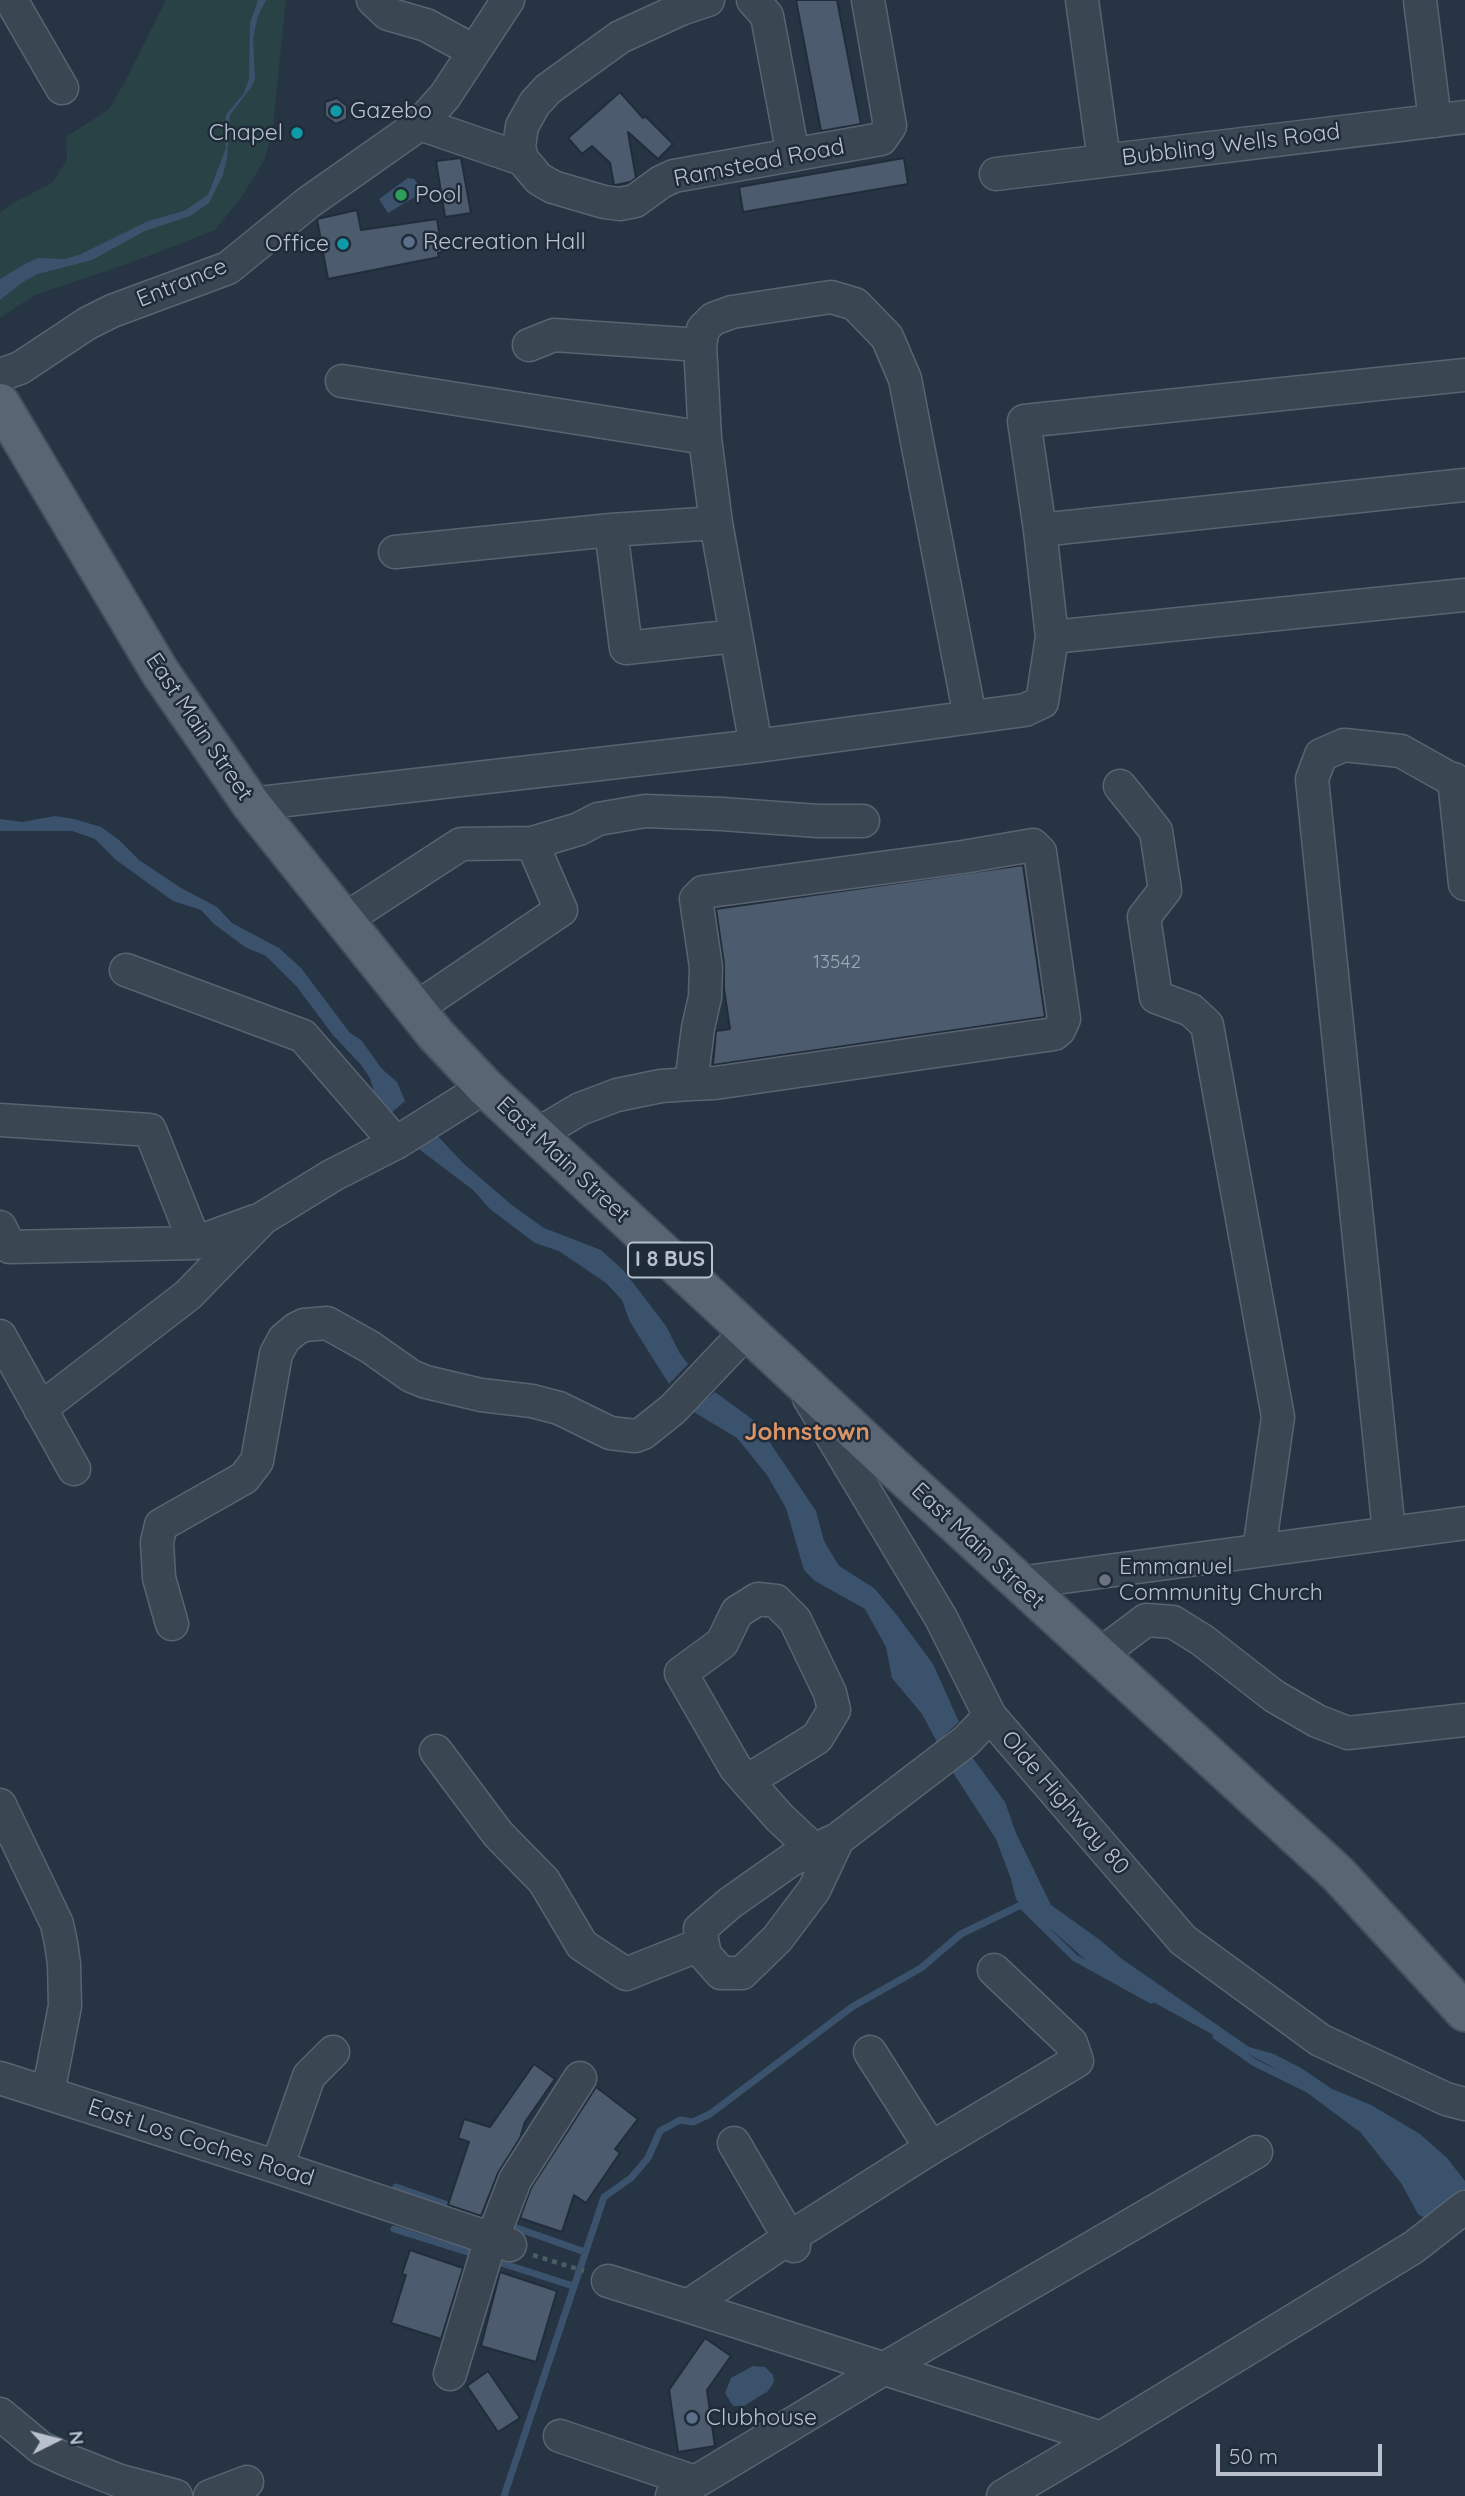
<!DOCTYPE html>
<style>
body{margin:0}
#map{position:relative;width:1465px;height:2496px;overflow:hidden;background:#263444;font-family:Quicksand,sans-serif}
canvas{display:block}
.north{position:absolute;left:21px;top:2405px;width:70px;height:70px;-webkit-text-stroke:5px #1f2b39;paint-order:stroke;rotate:84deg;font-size:19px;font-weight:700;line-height:28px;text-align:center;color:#b8c1cd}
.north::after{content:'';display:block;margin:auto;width:24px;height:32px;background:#b8c1cd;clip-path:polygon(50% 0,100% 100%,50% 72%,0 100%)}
.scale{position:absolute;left:1216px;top:2444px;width:166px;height:32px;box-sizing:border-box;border:4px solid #b8c1cd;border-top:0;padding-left:9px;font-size:21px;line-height:24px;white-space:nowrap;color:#b8c1cd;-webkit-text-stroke:5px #1f2b39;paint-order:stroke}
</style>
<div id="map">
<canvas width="1465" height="2496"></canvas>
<div class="north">N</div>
<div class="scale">50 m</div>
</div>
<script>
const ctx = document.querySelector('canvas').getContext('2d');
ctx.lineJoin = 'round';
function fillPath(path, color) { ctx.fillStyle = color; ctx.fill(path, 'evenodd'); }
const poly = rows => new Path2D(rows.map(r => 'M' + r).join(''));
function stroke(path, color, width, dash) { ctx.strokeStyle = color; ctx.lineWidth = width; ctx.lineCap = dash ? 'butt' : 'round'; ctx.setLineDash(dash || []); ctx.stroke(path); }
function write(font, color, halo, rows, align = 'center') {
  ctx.font = font + ' Quicksand,sans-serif'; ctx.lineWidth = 5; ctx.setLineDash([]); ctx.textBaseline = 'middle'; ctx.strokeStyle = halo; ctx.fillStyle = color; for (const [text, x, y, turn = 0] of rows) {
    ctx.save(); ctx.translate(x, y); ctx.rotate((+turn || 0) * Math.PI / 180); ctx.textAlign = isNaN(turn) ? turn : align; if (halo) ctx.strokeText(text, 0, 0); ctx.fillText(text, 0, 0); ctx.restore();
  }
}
fillPath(poly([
 [166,0,286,0,273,126,265,159,241,198,215,230,141,259,35,295,0,318,0,213,11,204,52,183,67,160,66,137,109,109,129,74]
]), '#284245');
fillPath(poly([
 [258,0,266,0,258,16,253,38,255,79,252,86,230,115,227,158,223,175,209,203,190,216,145,231,92,260,38,274,23,282,0,300,0,279,25,264,38,258,65,259,81,254,148,221,184,211,208,195,226,148,224,131,226,115,244,93,249,79,250,23],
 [408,178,414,179,421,188,420,194,388,213,379,199],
 [55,816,74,819,101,827,119,840,139,860,181,888,217,907,232,923,279,948,301,968,350,1033,361,1040,382,1069,397,1082,405,1101,389,1115,375,1095,370,1078,361,1065,333,1035,297,987,266,956,245,947,214,924,201,910,173,901,116,860,95,839,72,831,0,831,0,819,22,822],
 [431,1129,463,1163,513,1206,544,1228,601,1250,624,1271,666,1326,679,1352,688,1364,669,1384,630,1322,622,1300,606,1283,559,1251,535,1243,490,1209,473,1190,411,1143],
 [715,1392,756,1422,816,1511,824,1541,839,1566,874,1588,896,1614,933,1664,959,1722,937,1742,922,1714,892,1678,886,1647,865,1609,815,1581,804,1570,786,1508,767,1475,737,1438,692,1411],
 [972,1757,1005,1802,1016,1833,1051,1905,1100,1940,1122,1959,1249,2047,1274,2054,1301,2068,1332,2089,1371,2105,1420,2134,1447,2158,1465,2181,1465,2193,1431,2222,1418,2214,1401,2183,1353,2123,1296,2080,1142,1996,1090,1964,1052,1930,1030,1916,1016,1899,1011,1879,996,1839,952,1771],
 [753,2366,765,2367,773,2375,774,2382,768,2391,744,2406,733,2406,725,2393,731,2378]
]), '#3b526d');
stroke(poly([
 [1216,2036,1255,2063,1308,2089,1359,2127],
 [396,2187,491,2220],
 [505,2224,585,2252],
 [394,2229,477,2255],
 [492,2260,573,2286],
 [504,2496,604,2197,631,2178,648,2158,660,2131,680,2120,693,2122,710,2114,852,2007,921,1968,961,1934,1021,1905,1075,1958,1151,2000]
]), '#3b526d', 7);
const building = poly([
 [796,0,837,0,861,124,821,131,796,0],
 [620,92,643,118,645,116,673,144,658,159,628,132,636,178,630,182,616,185,614,185,610,163,592,146,582,154,568,138,620,92],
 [337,98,347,106,347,119,336,124,325,116,325,102,337,98],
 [461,158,471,213,445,217,436,161,461,158],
 [904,158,908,184,743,212,739,187,904,158],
 [357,210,361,230,437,219,442,252,438,253,439,257,328,279,317,219,357,210],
 [1023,865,1045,1017,713,1065,716,1031,730,1029,724,989,724,964,716,909,1023,865],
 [534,2064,555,2079,525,2122,520,2138,498,2173,481,2216,448,2205,469,2142,458,2138,464,2119,490,2127,534,2064],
 [596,2087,638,2119,615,2149,620,2153,586,2203,574,2195,562,2232,520,2218,531,2188,596,2087],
 [410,2250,463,2268,441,2339,391,2323,406,2275,402,2274,410,2250],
 [500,2272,557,2291,536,2362,481,2346,500,2272],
 [705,2338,731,2356,707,2390,715,2446,678,2452,669,2390,705,2338],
 [488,2371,520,2418,498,2432,467,2386,488,2371]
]);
fillPath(building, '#4c5b6d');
stroke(building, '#212d3b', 2);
const minor = poly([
 [11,0,62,88],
 [373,0,388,14,426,25,474,51],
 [753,0,767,16,793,155],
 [1082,0,1104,160],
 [1420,0,1435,121],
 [420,124,522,159,539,179,553,187,604,202,620,204,635,201,661,182,674,176,881,139,890,126,868,0],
 [522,159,519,147,522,126,535,103,548,89,620,37,681,9,708,0],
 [996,174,1465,117],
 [529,345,554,335,700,345],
 [0,375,20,368,88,323,112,311,228,268,309,202,420,124,445,96,508,0],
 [342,381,705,438],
 [611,530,626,648,736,636],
 [1040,530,1465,485],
 [395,552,611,530,716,523],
 [1052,637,1465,595],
 [756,746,716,523,705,438,700,345,703,329,713,319,732,312,831,297,855,304,887,337,905,379,970,717],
 [1454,779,1465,884],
 [1120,786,1156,831,1165,890,1144,917,1156,997,1191,1010,1207,1025,1278,1417,1259,1550],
 [251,804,756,746,1025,710,1042,702,1052,637,1040,530,1024,421,1465,375],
 [532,843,579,829,598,819,645,811,722,814,818,821,863,821],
 [344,920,461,844,532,843,561,910,415,1009],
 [126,970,303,1036,396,1143],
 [0,1120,150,1130,195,1243,255,1221],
 [536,1135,580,1109,617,1095,661,1086,691,1084,698,1028,705,997,706,967,696,899,703,892,963,857,1033,845,1040,852,1064,1019,1059,1030,1054,1034,715,1083,691,1084],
 [0,1227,10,1247,195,1243],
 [0,1336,74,1469],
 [809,1398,941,1618,990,1716,1183,1940,1320,2040,1446,2099,1465,2104],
 [40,1409,188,1295,263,1218,333,1175,396,1143,485,1087],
 [1389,1532,1312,779,1321,755,1344,745,1401,751,1465,787],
 [1018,1583,1465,1523],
 [172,1624,159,1578,157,1542,161,1525,244,1478,257,1461,276,1354,284,1339,296,1329,304,1325,327,1323,370,1347,411,1376,426,1382,481,1395,532,1401,559,1408,610,1433,635,1436,643,1433,673,1409,747,1331],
 [1098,1656,1146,1620,1173,1622,1202,1640,1274,1696,1317,1721,1348,1733,1465,1720],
 [436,1751,498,1834,544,1881,582,1945,626,1974,702,1944],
 [747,1781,817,1738,834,1710,830,1693,795,1620,776,1601,758,1599,737,1612,722,1643,681,1673,735,1767,747,1781,779,1817,814,1850],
 [0,1805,57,1924,61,1943,64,1964,65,2006,48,2093],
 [838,1839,791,1860,730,1903,700,1929,705,1955,721,1973,742,1973,777,1939,814,1890,838,1839,966,1741,990,1716],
 [870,2052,931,2148],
 [0,2078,277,2167,510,2245],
 [734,2143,794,2246],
 [277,2167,309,2076,333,2052],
 [608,2281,688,2306,789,2238,931,2148,1077,2061,1071,2043,994,1970],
 [688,2306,1101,2438,1414,2247,1465,2207],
 [450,2374,485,2258,515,2180,580,2078],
 [0,2414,41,2448,67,2460,120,2481,176,2496],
 [560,2436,695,2482],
 [210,2496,247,2482],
 [672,2496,885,2368,1256,2152],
 [1003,2496,1101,2438]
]);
const major = poly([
 [0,403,160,672,251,804,436,1035,485,1087,889,1463,1338,1874,1465,2012]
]);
stroke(minor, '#596471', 35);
stroke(major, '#444f5d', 42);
stroke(poly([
 [533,2255,584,2271]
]), '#475f61', 4.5, [5, 5]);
stroke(minor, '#3b4653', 32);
stroke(major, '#596573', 38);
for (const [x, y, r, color] of [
 [336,111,7,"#0f9aa8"],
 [297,133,7,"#0f9aa8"],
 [401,195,7,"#2e9e5b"],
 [409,242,7,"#5c6f8a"],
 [343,244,7,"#0f9aa8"],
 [1105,1580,7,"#6b7280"],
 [692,2418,7,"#5c6f8a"]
]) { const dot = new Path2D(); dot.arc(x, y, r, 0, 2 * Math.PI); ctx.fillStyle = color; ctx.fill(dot); stroke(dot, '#1f2b39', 2.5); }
write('19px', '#9da8b5', null, [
 ["13542",837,962]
]);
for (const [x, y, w] of [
 [670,1260,84]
]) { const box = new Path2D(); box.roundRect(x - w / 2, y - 17.5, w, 35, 5); ctx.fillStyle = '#1f2b39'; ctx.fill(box); stroke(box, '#b8c1cd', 2); }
write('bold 21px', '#b8c1cd', null, [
 ["I 8 BUS",670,1260]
]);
write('23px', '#b8c1cd', '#1f2b39', [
 ["Gazebo",350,111],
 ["Chapel",283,133,"right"],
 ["Pool",415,195],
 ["Recreation Hall",423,242],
 ["Office",329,244,"right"],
 ["Emmanuel",1119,1567],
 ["Community Church",1119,1593],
 ["Clubhouse",706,2418]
], 'left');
write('23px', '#b8c1cd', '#1f2b39', [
 ["Bubbling Wells Road",1231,145,-7],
 ["Ramstead Road",759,163,-11],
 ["Entrance",182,283,-22],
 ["East Main Street",199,727,56],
 ["East Main Street",563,1160,43],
 ["East Main Street",978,1546,43],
 ["Olde Highway 80",1065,1803,49],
 ["East Los Coches Road",201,2143,18]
]);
write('bold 24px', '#da9466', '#1f2b39', [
 ["Johnstown",807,1433]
]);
</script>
